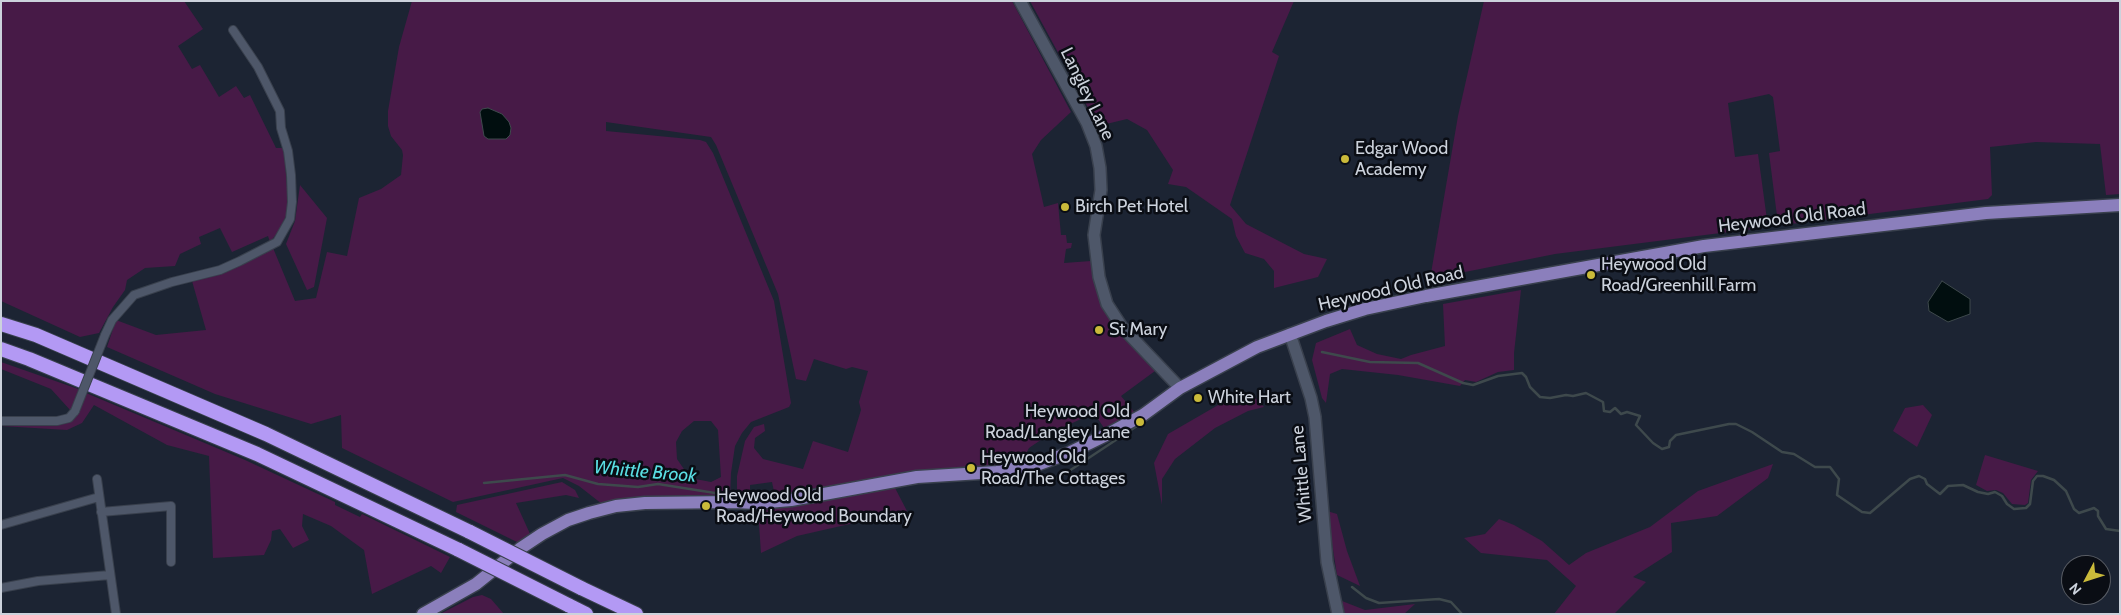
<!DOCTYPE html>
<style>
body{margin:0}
#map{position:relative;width:2121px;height:615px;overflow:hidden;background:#1c2433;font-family:Cabin,sans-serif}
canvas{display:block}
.frame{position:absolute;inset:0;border:2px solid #ccd2dc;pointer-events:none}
.north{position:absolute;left:2061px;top:555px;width:50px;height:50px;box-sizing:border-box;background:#0a0d14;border:1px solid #585c64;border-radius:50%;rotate:230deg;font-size:14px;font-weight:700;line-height:20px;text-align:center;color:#ccd2dc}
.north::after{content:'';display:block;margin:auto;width:18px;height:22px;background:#caba3a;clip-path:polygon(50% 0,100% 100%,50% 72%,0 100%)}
</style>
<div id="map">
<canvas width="2121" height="615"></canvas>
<div class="frame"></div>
<div class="north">N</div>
</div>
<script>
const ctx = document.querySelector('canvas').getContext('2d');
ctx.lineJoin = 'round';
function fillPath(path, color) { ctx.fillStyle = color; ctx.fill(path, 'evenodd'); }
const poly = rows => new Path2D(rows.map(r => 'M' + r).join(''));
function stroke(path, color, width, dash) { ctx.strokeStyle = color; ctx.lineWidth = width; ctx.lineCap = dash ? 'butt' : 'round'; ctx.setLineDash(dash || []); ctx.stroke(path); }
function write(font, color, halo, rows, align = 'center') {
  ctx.font = font + ' Cabin,sans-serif'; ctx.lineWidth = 5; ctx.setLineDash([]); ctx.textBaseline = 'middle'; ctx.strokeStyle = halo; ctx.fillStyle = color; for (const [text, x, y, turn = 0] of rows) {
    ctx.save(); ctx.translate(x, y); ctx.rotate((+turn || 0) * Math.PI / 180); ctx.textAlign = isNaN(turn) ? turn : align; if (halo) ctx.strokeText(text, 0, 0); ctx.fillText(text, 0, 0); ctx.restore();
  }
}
fillPath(poly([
 [1,1,184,1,203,29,178,46,192,69,200,65,219,97,236,86,244,98,250,95,276,148,284,148,287,187,287,214,278,232,270,242,268,236,232,252,220,228,199,237,201,244,180,254,175,266,145,268,127,280,125,290,113,307,99,333,80,337,1,301],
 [412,1,1012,1,1071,112,1041,140,1032,154,1044,207,1058,203,1061,235,1066,235,1067,243,1072,243,1071,248,1066,249,1064,263,1091,261,1094,279,1103,306,1117,331,1155,371,1121,396,1135,413,1104,428,1094,413,1051,433,1029,448,1022,461,992,467,915,472,775,496,772,482,750,485,750,497,737,496,737,476,745,441,754,427,764,424,765,431,755,438,754,448,763,459,803,469,813,441,848,452,861,410,859,402,868,371,852,367,846,369,814,359,806,381,796,379,778,294,716,145,711,137,606,122,606,131,700,140,706,142,713,153,774,301,791,403,789,407,751,422,742,433,735,446,731,473,730,498,602,504,579,486,563,478,453,502,342,448,341,415,311,424,215,394,107,347,116,320,156,335,206,330,192,281,219,273,273,248,295,301,316,298,327,252,347,256,359,198,381,189,401,175,403,155,402,150,391,136,388,126,388,111,399,47],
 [694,421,711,421,718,430,721,477,711,482,690,478,677,459,676,442,682,431],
 [1030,1,1294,1,1272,52,1279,56,1230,205,1246,224,1304,254,1327,259,1318,277,1274,288,1274,271,1264,259,1245,253,1236,236,1232,219,1186,187,1168,184,1173,170,1147,130,1127,119,1098,126],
 [1484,1,2120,1,2120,194,2106,195,2100,144,2036,142,1990,147,1992,195,1988,199,1783,225,1777,216,1769,153,1780,151,1773,97,1769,94,1728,103,1735,157,1758,154,1768,227,1555,254,1430,279,1458,116],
 [300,185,327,218,314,287,307,290,286,244,295,221],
 [1521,290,1514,353,1514,370,1498,372,1476,382,1465,380,1460,386,1398,375,1342,369,1330,374,1326,403,1322,398,1312,360,1316,343,1350,329,1357,345,1377,354,1401,359,1411,355,1445,346,1443,304],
 [1,362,81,390,73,410,71,411,51,389,1,369],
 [86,393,245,460,335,502,335,505,360,517,362,514,450,557,441,573,431,566,372,594,364,550,331,526,303,514,302,526,309,540,293,548,280,529,272,531,271,540,264,555,213,558,209,456,167,445,94,405,82,423,67,430,1,426,62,424,71,420,77,414],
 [1239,393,1251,393,1264,407,1248,411,1215,428,1175,459,1162,479,1162,505,1154,463,1168,434],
 [1923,405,1932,415,1917,447,1893,431,1905,408],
 [1985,455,2038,471,2031,480,2028,503,2025,505,2012,504,2003,493,1996,490,1987,491,1976,485],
 [1773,464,1768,478,1717,516,1671,523,1672,552,1633,577,1646,582,1614,614,1554,614,1576,586,1547,560,1481,553,1464,538,1485,534,1499,519,1514,525,1542,541,1569,565,1586,553,1650,527,1698,491],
 [562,482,575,490,579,498,566,495,516,503,531,536,521,544,456,512,457,505],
 [894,486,907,511,797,536,761,553,758,510],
 [1327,511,1337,514,1347,551,1360,586,1337,575],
 [482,595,491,599,504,614,440,614,473,597],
 [1342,601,1365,610,1415,604,1404,614,1345,614]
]), '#471a47');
const water = poly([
 [488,108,502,114,509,122,511,128,510,135,506,139,488,139,484,136,480,112,482,109,488,108],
 [1942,281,1970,299,1970,314,1948,322,1929,311,1928,302,1942,281]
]);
fillPath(water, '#010e0f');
stroke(water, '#3e494c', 1);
stroke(poly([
 [1322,352,1370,362,1418,363,1463,383,1473,385,1498,376,1522,373,1526,377,1530,387,1540,397,1550,398,1566,395,1573,396,1586,393,1603,402,1604,411,1610,412,1615,408,1621,414,1627,412,1640,416,1636,425,1653,443,1662,449,1669,447,1670,441,1676,435,1729,424,1736,424,1752,432,1782,452,1794,454,1815,467,1830,467,1839,479,1837,495,1862,512,1870,513,1910,479,1919,476,1925,479,1927,484,1940,494,1948,486,1963,485,1978,492,1988,494,1995,492,2002,496,2007,504,2014,509,2026,508,2030,504,2033,481,2037,476,2043,476,2054,480,2066,491,2074,509,2079,513,2094,508,2098,511,2098,516,2106,529,2120,531],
 [1048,481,1060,477,1140,424],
 [484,483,565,475,598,484,638,487,658,484,715,493],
 [1352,587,1366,598,1379,603,1439,599,1451,602,1462,614]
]), '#3e494c', 2.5);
const street = poly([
 [105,335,112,320,134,295,172,282,220,270,240,261,277,242,290,219,292,202,291,175,288,151,281,128,280,111,258,67,233,30],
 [1,421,57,421,69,418,75,411],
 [97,479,116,614],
 [101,512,171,506,171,562],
 [1,525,99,497],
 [1,588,38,581,110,575]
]);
const secondary = poly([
 [1020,1,1087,123,1096,146,1100,168,1101,190,1094,235,1099,277,1107,304,1122,327,1180,388],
 [1290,334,1311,398,1315,417,1327,562,1338,614]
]);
const primary = poly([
 [423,614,476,584,521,548,542,534,568,520,589,513,616,506,645,503,734,502,756,503,791,500,917,477,997,472,1039,464,1069,453,1108,434,1143,415,1180,388,1257,347,1326,321,1365,309,1426,296,1704,246,1986,213,2120,205]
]);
const highway = poly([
 [1,324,36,335,266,434,470,532],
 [1,349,29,359,257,454,459,550],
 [581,588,636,614],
 [568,605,586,614]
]);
stroke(street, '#39404d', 10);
stroke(secondary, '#39404d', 14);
stroke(primary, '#39404d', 15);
stroke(highway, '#39404d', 16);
stroke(street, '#4e5769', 8);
stroke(secondary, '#4e5769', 11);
stroke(primary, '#8b7fbc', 12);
stroke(highway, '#b399f4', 14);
const streetBridge = poly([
 [75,411,105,335]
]);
const highwayBridge = poly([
 [470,532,581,588],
 [459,550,568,605]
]);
stroke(streetBridge, '#39404d', 10, []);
stroke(highwayBridge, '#39404d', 16, []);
stroke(streetBridge, '#4e5769', 8);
stroke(highwayBridge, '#b399f4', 14);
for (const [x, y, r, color] of [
 [1345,159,5,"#caba3a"],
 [1065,207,5,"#caba3a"],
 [1591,275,5,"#caba3a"],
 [1099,330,5,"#caba3a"],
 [1198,398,5,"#caba3a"],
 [1140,422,5,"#caba3a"],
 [971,468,5,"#caba3a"],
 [706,506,5,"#caba3a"]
]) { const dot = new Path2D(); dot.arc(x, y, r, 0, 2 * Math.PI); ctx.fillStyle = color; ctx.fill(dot); stroke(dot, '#0a0d14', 2); }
write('18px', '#ccd2dc', '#0a0d14', [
 ["Langley Lane",1087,94,64],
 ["Heywood Old Road",1792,218,-7],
 ["Heywood Old Road",1391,289,-13],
 ["Whittle Lane",1302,474,-95]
]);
write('18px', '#ccd2dc', '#0a0d14', [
 ["Edgar Wood",1355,149],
 ["Academy",1355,170],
 ["Birch Pet Hotel",1075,207],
 ["Heywood Old",1601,265],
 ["Road/Greenhill Farm",1601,286],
 ["St Mary",1109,330],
 ["White Hart",1208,398],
 ["Heywood Old",1130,412,"right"],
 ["Road/Langley Lane",1130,433,"right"],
 ["Heywood Old",981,458],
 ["Road/The Cottages",981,479],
 ["Heywood Old",716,496],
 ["Road/Heywood Boundary",716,517]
], 'left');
write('italic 19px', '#5adee3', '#0a0d14', [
 ["Whittle Brook",645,472,5]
]);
</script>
